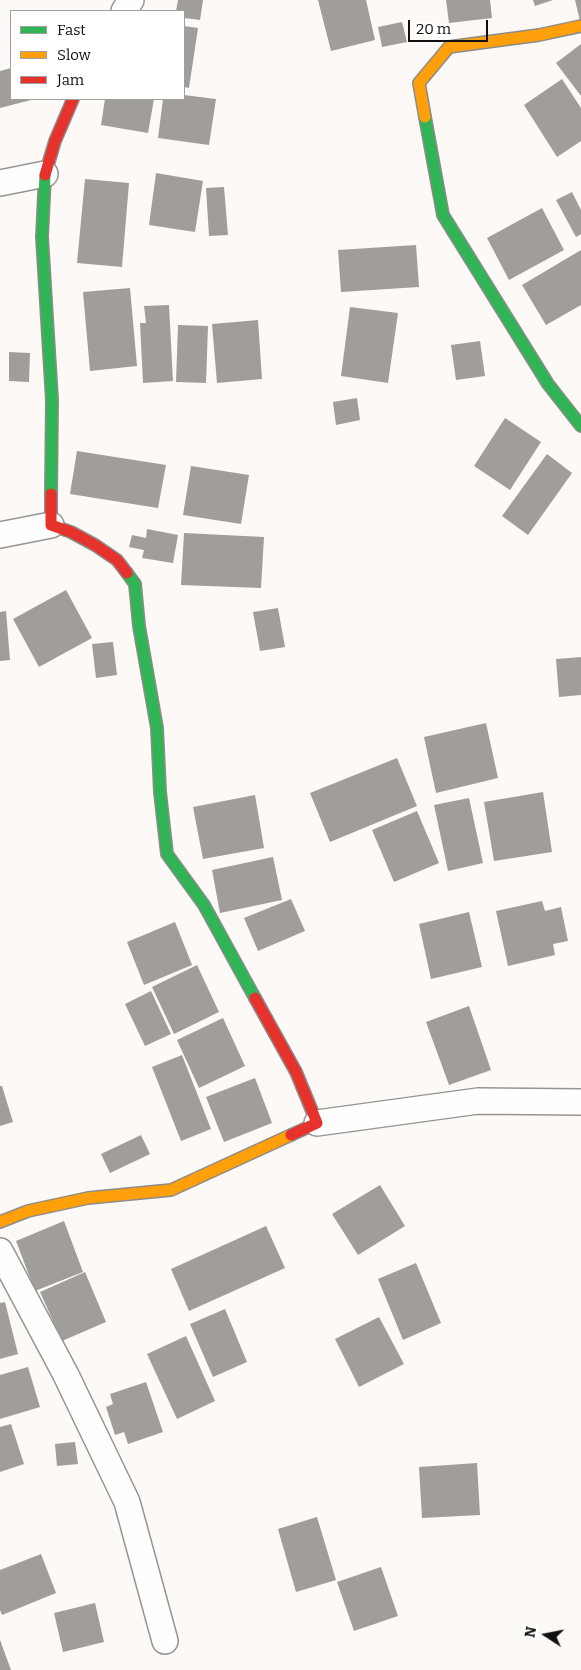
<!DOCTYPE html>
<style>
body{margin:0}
#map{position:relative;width:581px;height:1670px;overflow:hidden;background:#fcf9f6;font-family:Bitter,serif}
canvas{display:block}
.legend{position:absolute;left:10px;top:10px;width:175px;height:90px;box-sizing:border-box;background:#fff;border:1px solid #9f9f9f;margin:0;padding:6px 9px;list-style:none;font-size:15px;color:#101010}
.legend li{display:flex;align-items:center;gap:10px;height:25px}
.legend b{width:25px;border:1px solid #9f9f9f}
.north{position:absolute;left:521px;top:1610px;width:50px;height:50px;-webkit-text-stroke:4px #fff;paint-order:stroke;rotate:281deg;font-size:14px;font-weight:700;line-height:20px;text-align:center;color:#101010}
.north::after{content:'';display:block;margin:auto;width:18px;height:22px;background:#101010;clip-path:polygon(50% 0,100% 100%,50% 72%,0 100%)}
.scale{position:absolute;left:408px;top:20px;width:80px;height:22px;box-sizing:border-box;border:2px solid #101010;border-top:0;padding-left:6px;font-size:15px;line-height:18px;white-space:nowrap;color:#101010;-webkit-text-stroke:4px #fff;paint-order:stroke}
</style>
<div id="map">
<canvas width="581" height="1670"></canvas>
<ul class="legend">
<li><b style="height:6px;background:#30b455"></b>Fast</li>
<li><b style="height:6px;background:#ff9f0a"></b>Slow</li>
<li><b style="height:6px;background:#e5322d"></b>Jam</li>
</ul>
<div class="north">N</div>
<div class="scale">20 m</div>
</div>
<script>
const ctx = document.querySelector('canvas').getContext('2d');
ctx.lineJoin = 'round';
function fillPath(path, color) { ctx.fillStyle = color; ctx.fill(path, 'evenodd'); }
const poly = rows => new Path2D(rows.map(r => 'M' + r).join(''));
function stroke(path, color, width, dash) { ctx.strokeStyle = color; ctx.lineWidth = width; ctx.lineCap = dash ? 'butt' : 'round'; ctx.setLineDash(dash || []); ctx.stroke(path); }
fillPath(poly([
 [178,0,203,0,200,20,184,18,184,11,176,11],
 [318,0,366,0,375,40,331,51],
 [446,0,490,0,492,18,449,23],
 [533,0,553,0,535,6],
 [575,0,581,0,581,21,580,21],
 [402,22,407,42,382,47,378,27],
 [184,26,198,28,189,88,184,87],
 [581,44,581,96,556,63],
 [11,68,11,99,35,99,0,108,0,71],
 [562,79,581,108,581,141,557,157,524,105],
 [184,95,216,99,209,145,158,138,163,99,184,99],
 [105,99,154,99,148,133,101,125],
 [156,173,203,181,195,232,149,225],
 [85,179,129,183,122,267,77,263],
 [224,187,228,235,209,236,206,188],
 [572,192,581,210,581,234,576,237,556,200],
 [542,208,564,250,509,280,487,238],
 [416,245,419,287,341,292,338,250],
 [581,250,581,305,546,325,522,285],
 [130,288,137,366,90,371,83,292],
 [169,305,173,381,143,383,140,323,146,323,144,306],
 [350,307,398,313,388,383,341,376],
 [258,320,262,379,217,383,212,324],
 [178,325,208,326,206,383,176,382],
 [480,341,485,376,456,380,451,345],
 [9,352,30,353,29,382,9,381],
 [357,398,360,420,336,425,333,402],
 [505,418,541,442,510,490,474,466],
 [77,451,166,465,158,508,70,494],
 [547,454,572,473,528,535,502,516],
 [191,466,249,475,241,524,183,515],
 [147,529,178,535,173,563,142,558,144,550,129,547,132,535,146,538],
 [184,533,264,537,261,588,181,585],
 [66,590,92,638,39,667,13,619],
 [278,608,285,647,260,651,253,612],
 [6,611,10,660,0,661,0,612],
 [113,642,117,675,96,678,92,644],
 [581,657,581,695,559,697,556,659],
 [486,723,498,778,436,793,424,737],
 [397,758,417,806,330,842,310,793],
 [543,792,552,852,494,861,484,802],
 [255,795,264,848,203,859,193,807],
 [469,798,483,863,448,871,434,805],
 [417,811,439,863,394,882,372,830],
 [273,857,282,900,220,913,212,870],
 [291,899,305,931,258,951,244,918],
 [542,901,545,911,561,907,568,941,553,944,555,955,508,966,496,911],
 [469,912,482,967,431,979,419,924],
 [175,922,192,965,144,985,127,942],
 [197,965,219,1012,174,1034,152,987],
 [151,991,171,1034,145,1046,125,1004],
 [469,1006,491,1070,449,1085,426,1022],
 [223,1018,245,1066,199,1088,177,1040],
 [182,1055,211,1129,181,1141,152,1067],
 [255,1078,272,1123,224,1142,206,1097],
 [0,1086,2,1086,13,1122,0,1126],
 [141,1135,150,1154,110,1173,101,1154],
 [380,1185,405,1226,358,1255,332,1214],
 [64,1221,83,1272,35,1291,16,1241],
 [266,1226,285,1268,189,1311,171,1269],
 [416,1263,441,1323,403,1340,378,1279],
 [85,1272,106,1322,62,1341,40,1292],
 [5,1302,18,1354,0,1359,0,1303],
 [225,1309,247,1362,213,1377,190,1324],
 [379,1317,404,1364,359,1387,335,1339],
 [186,1336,215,1401,177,1419,147,1354],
 [28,1367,40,1407,0,1419,0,1375],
 [146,1382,163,1432,128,1444,124,1432,115,1435,106,1407,113,1404,110,1394],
 [11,1424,24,1464,0,1472,0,1427],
 [75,1442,78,1464,57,1466,55,1444],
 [477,1463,480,1515,422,1518,419,1467],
 [317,1517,336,1580,296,1592,278,1529],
 [41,1554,56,1593,2,1615,0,1610,0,1570],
 [381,1567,398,1616,354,1631,337,1582],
 [95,1603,104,1642,63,1652,54,1613],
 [0,1641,0,1640,11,1670,0,1670]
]), '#a09d9b');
const street = poly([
 [124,11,131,0],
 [0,183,45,174],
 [0,535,51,525],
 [317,1123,478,1101,581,1102],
 [0,1251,66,1375,127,1502,165,1641]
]);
const fast = poly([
 [425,117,443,215,548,384,581,426],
 [45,175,42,237,52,400,51,494],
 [127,573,135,584,139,626,157,728,160,792,167,854,204,905,255,998]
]);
const slow = poly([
 [425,117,419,83,449,47,539,35,581,26],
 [0,1222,28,1211,88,1198,171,1190,291,1135]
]);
const jam = poly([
 [45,175,55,141,73,99],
 [51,494,51,525,71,532,95,545,117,560,127,573],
 [255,998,296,1072,317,1123,291,1135]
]);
stroke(street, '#969594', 28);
stroke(fast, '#8d8c8a', 14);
stroke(slow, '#8d8c8a', 14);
stroke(jam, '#8d8c8a', 14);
stroke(street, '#fffefe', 25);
stroke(fast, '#30b455', 11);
stroke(slow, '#ff9f0a', 11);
stroke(jam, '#e5322d', 11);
</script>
